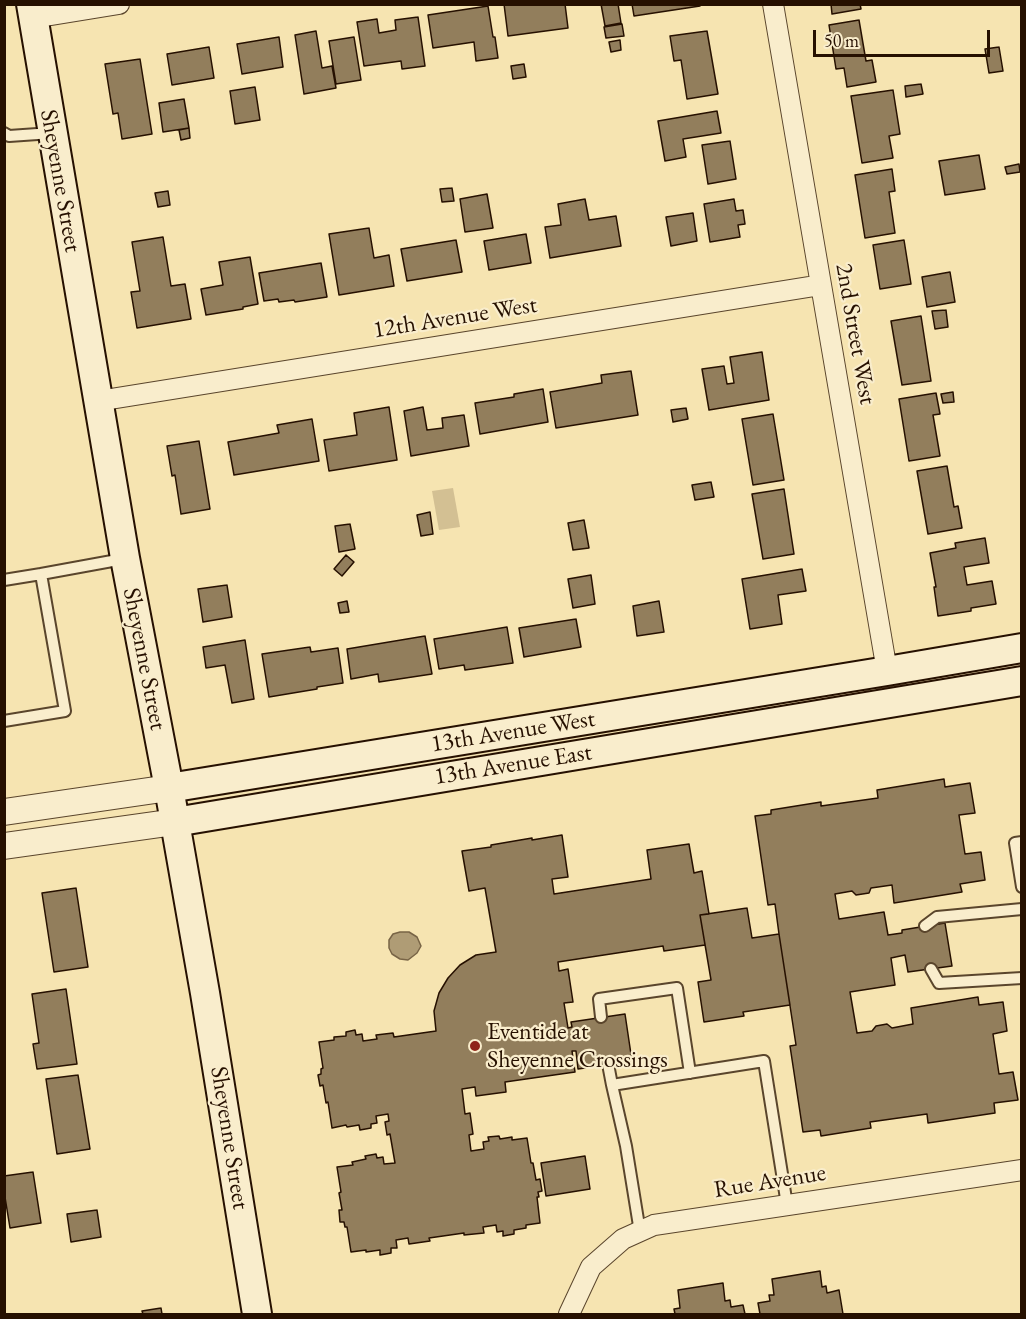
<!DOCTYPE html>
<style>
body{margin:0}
#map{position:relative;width:1026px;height:1319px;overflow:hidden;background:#f6e4b1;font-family:"EB Garamond",serif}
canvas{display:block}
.frame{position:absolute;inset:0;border:6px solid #261000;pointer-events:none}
.scale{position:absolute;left:813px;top:30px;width:177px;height:27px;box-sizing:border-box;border:3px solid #261000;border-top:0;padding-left:8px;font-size:18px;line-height:21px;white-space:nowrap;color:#261000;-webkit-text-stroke:4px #f9edcc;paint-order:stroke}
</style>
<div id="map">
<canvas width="1026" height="1319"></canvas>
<div class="frame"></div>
<div class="scale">50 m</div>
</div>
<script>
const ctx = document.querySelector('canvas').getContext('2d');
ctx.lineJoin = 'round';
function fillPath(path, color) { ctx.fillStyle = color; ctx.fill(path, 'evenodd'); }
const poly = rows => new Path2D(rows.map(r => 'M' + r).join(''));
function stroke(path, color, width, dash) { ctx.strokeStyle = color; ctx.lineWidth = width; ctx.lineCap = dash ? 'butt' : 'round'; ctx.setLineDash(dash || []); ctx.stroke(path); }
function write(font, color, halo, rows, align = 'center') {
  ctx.font = font + ' "EB Garamond",serif'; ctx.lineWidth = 4.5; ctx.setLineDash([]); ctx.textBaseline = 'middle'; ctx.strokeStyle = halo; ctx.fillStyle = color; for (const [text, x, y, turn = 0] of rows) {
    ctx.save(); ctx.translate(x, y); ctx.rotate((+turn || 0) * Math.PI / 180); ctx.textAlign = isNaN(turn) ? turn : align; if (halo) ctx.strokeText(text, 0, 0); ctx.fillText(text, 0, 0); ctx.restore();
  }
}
fillPath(poly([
 [453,488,460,527,439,530,432,491]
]), '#d3c093');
const water = poly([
 [400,932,409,932,417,937,421,946,417,953,408,960,400,959,392,954,389,948,389,940,393,934,400,932]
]);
fillPath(water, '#af9c75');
stroke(water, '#786446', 1.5);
const building = poly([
 [504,4,565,4,568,28,508,36,504,4],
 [601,4,618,4,621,23,605,26,601,4],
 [632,4,700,4,700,6,634,16,632,4],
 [831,4,860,4,861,9,832,14,831,4],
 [488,6,493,37,495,37,498,58,476,61,474,42,433,48,428,15,488,6],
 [418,17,425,66,402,69,401,61,364,66,357,22,377,19,379,33,396,30,395,20,418,17],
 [859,20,866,61,872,60,876,82,847,87,844,68,836,69,829,25,859,20],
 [622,24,624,36,606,38,604,27,622,24],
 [316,31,322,68,332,66,336,88,304,94,295,35,316,31],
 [707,31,718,94,687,99,681,60,674,61,670,36,707,31],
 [279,37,283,67,242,74,237,44,279,37],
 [354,37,361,80,336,84,329,41,354,37],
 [620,40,621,50,611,52,609,42,620,40],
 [209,47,214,78,172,85,167,54,209,47],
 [999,47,1003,71,989,73,985,49,999,47],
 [140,59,152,134,122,139,118,113,113,114,105,64,140,59],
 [524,64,526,77,513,79,511,66,524,64],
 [921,84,923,94,906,97,905,86,921,84],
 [255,87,260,120,235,124,230,91,255,87],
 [893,90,900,134,889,136,893,158,862,163,851,96,893,90],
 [184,99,189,128,163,132,159,103,184,99],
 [717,111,721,133,683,139,686,157,665,161,658,121,717,111],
 [189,128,190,138,181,140,179,130,189,128],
 [730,141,736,179,708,184,702,145,730,141],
 [979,155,985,189,945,195,939,161,979,155],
 [1019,164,1020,172,1007,174,1005,167,1019,164],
 [892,169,895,191,889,192,895,233,865,238,855,175,892,169],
 [452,188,454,201,442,202,440,189,452,188],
 [168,191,170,205,158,207,155,193,168,191],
 [487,194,493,228,465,232,460,199,487,194],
 [585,199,589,220,616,216,621,246,550,258,545,227,561,225,558,204,585,199],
 [734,199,736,211,743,210,745,224,738,225,740,237,710,242,704,204,734,199],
 [693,213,697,241,671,246,666,217,693,213],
 [369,228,374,258,389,255,394,286,339,295,329,234,369,228],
 [526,234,531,263,489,270,484,241,526,234],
 [163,237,171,286,185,284,191,319,137,328,131,292,140,291,132,242,163,237],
 [456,240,462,272,407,281,401,249,456,240],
 [904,240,911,284,880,289,873,245,904,240],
 [250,257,258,304,243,307,243,309,206,315,201,289,223,285,219,262,250,257],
 [321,263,327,297,295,302,294,300,279,302,278,299,264,301,259,273,321,263],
 [950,272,955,302,927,307,922,277,950,272],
 [946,310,948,327,935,329,932,311,946,310],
 [921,316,931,381,902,385,891,321,921,316],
 [762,352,769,400,709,410,702,369,724,366,727,384,734,383,730,357,762,352],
 [631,371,638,415,556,428,550,392,602,383,601,375,631,371],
 [543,389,548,422,480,434,475,403,514,397,514,394,543,389],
 [953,392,954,402,943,403,941,394,953,392],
 [936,393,940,414,933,415,940,456,909,461,899,399,936,393],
 [389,407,397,460,329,471,324,440,357,435,354,413,389,407],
 [423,407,427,430,443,428,442,418,464,415,469,446,411,456,404,411,423,407],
 [686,408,688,419,673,422,671,410,686,408],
 [773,414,784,480,753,485,742,419,773,414],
 [312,419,319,461,234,475,228,442,279,433,277,425,312,419],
 [199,441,210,509,181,514,175,475,172,476,167,446,199,441],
 [947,466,954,507,958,506,962,528,928,534,917,471,947,466],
 [711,482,714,497,695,500,692,485,711,482],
 [784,489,794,554,763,559,752,494,784,489],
 [430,512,433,534,421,536,417,515,430,512],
 [584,520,589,548,573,550,568,523,584,520],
 [350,524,355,549,339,552,335,526,350,524],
 [985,538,989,563,964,567,967,585,992,581,996,604,971,608,971,611,938,616,934,587,936,587,930,553,956,548,955,543,985,538],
 [346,555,354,562,342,576,334,569,346,555],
 [802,569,806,591,778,595,782,624,750,629,742,579,802,569],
 [591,575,595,604,573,608,568,579,591,575],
 [227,585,232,617,203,622,198,589,227,585],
 [347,601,349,612,340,613,338,603,347,601],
 [659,601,664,632,637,636,633,606,659,601],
 [576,619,581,647,524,657,519,628,576,619],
 [507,627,513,663,465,670,464,665,439,669,434,639,507,627],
 [425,636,432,674,379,682,378,674,351,679,347,649,425,636],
 [245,640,254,699,232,703,225,665,206,668,203,647,245,640],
 [310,647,311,652,338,648,343,683,317,687,317,689,269,697,262,654,310,647],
 [944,779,945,787,970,783,975,813,959,815,965,854,981,852,985,880,960,884,962,892,894,903,892,885,871,888,869,893,856,895,852,891,835,894,839,919,884,912,888,935,902,933,902,930,945,923,952,966,908,972,905,955,891,958,895,985,850,992,857,1033,872,1031,876,1026,887,1024,892,1028,913,1024,911,1008,978,997,979,1005,1003,1002,1007,1031,993,1034,999,1074,1013,1072,1018,1100,994,1103,995,1113,928,1123,927,1114,870,1122,871,1128,821,1136,820,1130,803,1132,790,1046,796,1045,779,934,775,904,768,905,755,816,771,814,771,810,821,802,821,806,878,798,877,790,944,779],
 [562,835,568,877,552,879,554,894,651,879,647,850,689,844,694,873,702,871,709,914,700,915,705,945,664,951,663,946,558,962,559,971,568,969,573,1002,564,1003,568,1028,572,1027,571,1022,625,1014,632,1061,578,1069,576,1051,572,1051,575,1072,505,1082,506,1092,476,1096,475,1087,462,1089,465,1114,470,1113,473,1134,469,1135,471,1151,484,1149,483,1142,489,1141,488,1137,499,1136,500,1139,512,1137,512,1140,527,1138,531,1163,533,1163,536,1180,540,1179,542,1191,538,1192,539,1197,537,1197,540,1223,526,1225,526,1228,514,1230,514,1234,503,1236,503,1231,497,1232,496,1225,483,1227,484,1233,464,1235,464,1233,429,1238,430,1241,409,1244,408,1238,396,1240,397,1248,391,1248,391,1253,380,1255,380,1250,366,1252,366,1250,351,1252,347,1227,345,1227,344,1222,340,1222,339,1210,342,1210,339,1193,341,1192,337,1167,353,1165,352,1162,366,1159,365,1156,376,1154,377,1158,383,1157,384,1164,395,1163,390,1134,387,1135,385,1122,389,1121,388,1114,376,1116,377,1123,371,1124,371,1128,360,1130,359,1125,347,1127,346,1125,332,1128,328,1102,326,1103,323,1085,320,1086,318,1075,321,1074,321,1069,323,1068,319,1042,334,1040,334,1037,346,1036,346,1032,355,1030,356,1035,362,1034,363,1041,377,1039,376,1035,393,1033,394,1037,436,1031,434,1011,439,993,448,978,460,965,476,955,496,952,485,888,469,891,462,851,491,847,491,845,532,838,532,840,562,835],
 [76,888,88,967,54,972,42,893,76,888],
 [747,908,752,938,779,934,790,1005,743,1012,744,1016,704,1022,698,982,711,980,700,915,747,908],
 [66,989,77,1064,37,1069,33,1044,39,1043,32,994,66,989],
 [78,1075,90,1149,57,1154,46,1079,78,1075],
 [585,1156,590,1189,546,1196,541,1163,585,1156],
 [33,1172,41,1223,10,1228,4,1191,4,1176,33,1172],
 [97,1210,101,1237,71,1242,67,1214,97,1210],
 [820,1271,822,1287,826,1286,827,1293,839,1290,843,1314,760,1314,758,1303,770,1301,769,1295,774,1295,772,1279,820,1271],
 [723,1283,725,1301,730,1300,731,1307,743,1305,745,1314,675,1314,674,1309,680,1308,678,1290,723,1283],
 [161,1308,162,1314,143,1314,142,1311,161,1308]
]);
fillPath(building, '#927e5c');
stroke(building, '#261000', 1.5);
const service = poly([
 [4,133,9,136,52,133],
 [41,574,123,559],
 [4,580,41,574,65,711,4,721],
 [1022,842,1015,843,1022,887],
 [925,926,937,917,1022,909],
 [931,969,939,983,1022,978],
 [601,1017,599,999,677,988,690,1073],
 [608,1064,612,1085],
 [640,1232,626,1146,612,1085,764,1061,787,1205]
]);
const minor = poly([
 [773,4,887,671],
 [33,18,119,4],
 [98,401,821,285],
 [569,1314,591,1267,623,1239,654,1225,1022,1170]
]);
const tertiary = poly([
 [4,812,169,788],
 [4,846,175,822]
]);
const secondary = poly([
 [31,4,125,558,169,788,205,993,257,1314],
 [169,788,887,671,1022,648],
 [175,822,1022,681]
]);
stroke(service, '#5a452c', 14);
stroke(minor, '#5a452c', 22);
stroke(tertiary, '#5a452c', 28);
stroke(secondary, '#261000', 32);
stroke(service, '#f9edcc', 10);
stroke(minor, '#f9edcc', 20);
stroke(tertiary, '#f9edcc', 26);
stroke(secondary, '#f9edcc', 28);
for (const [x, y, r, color] of [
 [475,1046,6,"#8f2418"]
]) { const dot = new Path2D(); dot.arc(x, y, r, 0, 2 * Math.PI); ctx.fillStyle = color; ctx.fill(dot); stroke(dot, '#f9edcc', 2); }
write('24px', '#261000', '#f9edcc', [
 ["Sheyenne Street",60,181,80],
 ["12th Avenue West",455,318,-9],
 ["2nd Street West",855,334,80],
 ["Sheyenne Street",144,659,79],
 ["13th Avenue West",513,732,-9],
 ["13th Avenue East",513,765,-9],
 ["Sheyenne Street",229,1138,81],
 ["Rue Avenue",770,1182,-9]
]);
write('24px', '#261000', '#f9edcc', [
 ["Eventide at",487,1032],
 ["Sheyenne Crossings",487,1060]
], 'left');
</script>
